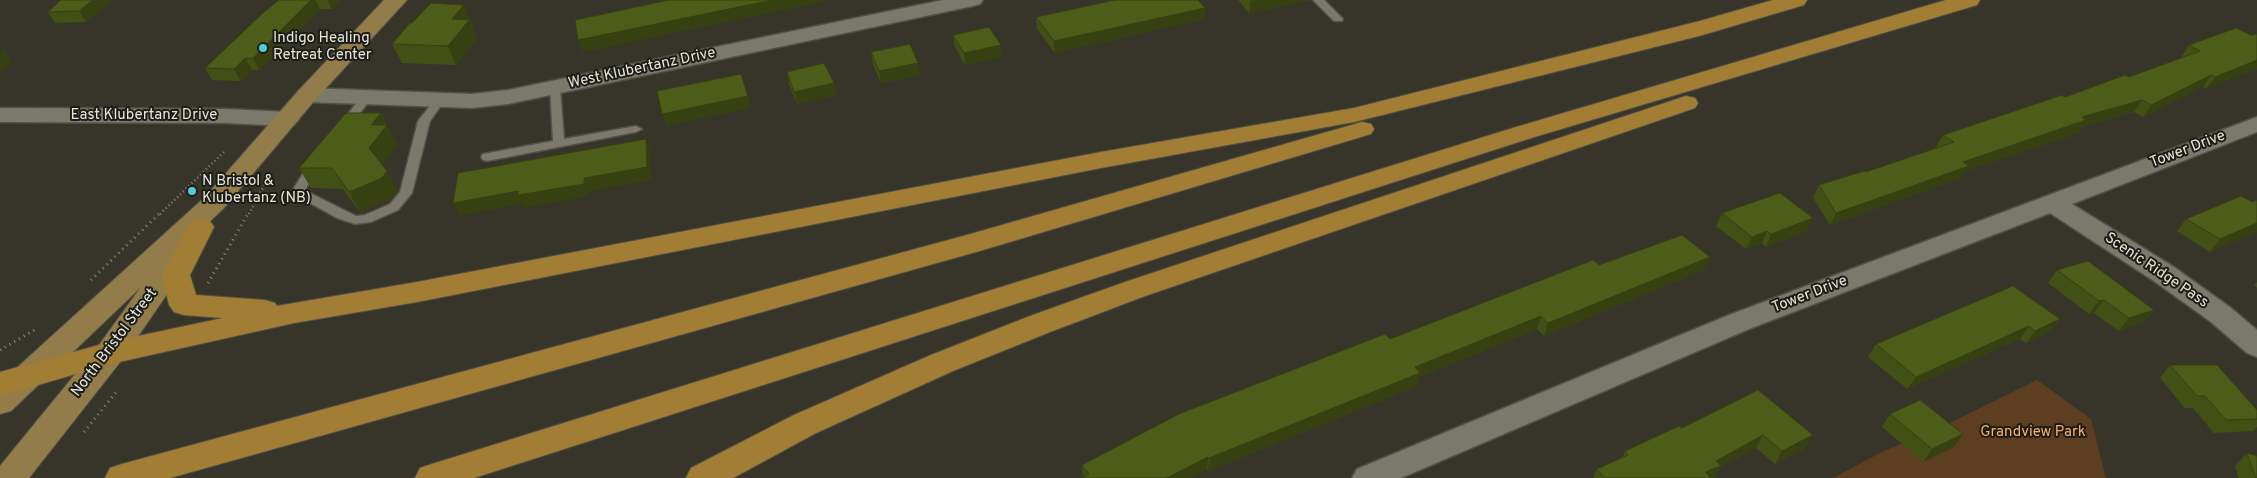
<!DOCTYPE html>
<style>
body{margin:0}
canvas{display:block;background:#373529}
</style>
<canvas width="2257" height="478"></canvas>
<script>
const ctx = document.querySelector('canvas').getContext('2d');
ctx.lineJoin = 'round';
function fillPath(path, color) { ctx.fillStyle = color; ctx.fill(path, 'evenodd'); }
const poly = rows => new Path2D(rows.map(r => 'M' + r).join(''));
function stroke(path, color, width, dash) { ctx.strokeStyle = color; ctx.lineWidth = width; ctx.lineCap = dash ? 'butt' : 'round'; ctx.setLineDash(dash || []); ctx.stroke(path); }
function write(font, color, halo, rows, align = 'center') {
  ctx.font = font + ' Overpass,sans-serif'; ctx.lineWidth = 4; ctx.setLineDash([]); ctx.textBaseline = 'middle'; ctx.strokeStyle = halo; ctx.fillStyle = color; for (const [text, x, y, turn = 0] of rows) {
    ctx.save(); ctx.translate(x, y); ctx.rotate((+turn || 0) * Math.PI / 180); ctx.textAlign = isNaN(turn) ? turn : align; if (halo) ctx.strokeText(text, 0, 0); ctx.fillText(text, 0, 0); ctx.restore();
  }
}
fillPath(poly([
 [2037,380,2091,419,2106,478,1833,478,1882,452,1948,424]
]), '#5d3e20');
const service = poly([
 [1313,0,1324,0,1343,19,1342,21,1334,21,1313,0],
 [555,84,560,87,564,139,636,126,642,129,636,132,559,147,487,161,483,160,481,157,483,154,553,141,550,87,555,84],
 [366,95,371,98,370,100,349,127,341,127,339,125,341,123,362,96,366,95],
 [440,97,445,100,430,121,412,193,398,210,371,222,355,224,337,218,299,197,294,188,310,162,314,161,320,165,306,188,308,192,356,216,365,215,390,204,400,192,418,121,436,98,440,97]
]);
const minor = poly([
 [943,0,983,0,980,4,973,6,508,104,472,108,307,102,299,100,296,95,299,90,307,88,472,94,508,90,943,0],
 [0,108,226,109,287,112,295,114,299,119,295,124,287,126,226,123,0,122,0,108],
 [2257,117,2257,132,2072,204,2174,267,2231,308,2257,330,2257,357,2247,353,2211,322,2154,281,2050,213,1749,329,1401,478,1352,478,1357,469,1729,315,2257,117]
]);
const primary = poly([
 [384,0,407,0,315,100,223,209,190,240,194,241,198,248,194,255,121,361,29,478,0,478,0,466,99,345,141,287,11,411,0,414,0,383,205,197,299,90,384,0]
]);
const motorway = poly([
 [1773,0,1807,0,1804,5,1699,36,1354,122,1101,168,417,302,294,323,110,364,0,396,0,372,110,342,223,318,184,315,174,312,169,305,162,275,190,221,200,218,210,221,214,227,190,275,196,295,265,300,275,303,277,306,417,282,1101,152,1354,108,1700,21,1773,0],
 [1946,0,1980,0,1977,5,1531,138,474,478,415,478,420,468,432,464,1513,128,1946,0],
 [1686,96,1695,98,1698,103,1695,108,1145,296,1050,332,953,371,816,433,733,478,686,478,691,468,794,415,931,355,1030,316,1125,282,1686,96],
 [1362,122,1371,124,1374,129,1371,134,983,250,170,478,105,478,110,468,122,464,967,235,1362,122]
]);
stroke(service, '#525146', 3);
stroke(minor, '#525146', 3);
stroke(primary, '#525146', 2);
stroke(motorway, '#525146', 2);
stroke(poly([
 [160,214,225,151],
 [249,214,266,182]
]), '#85847a', 2.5, [1, 3]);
stroke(poly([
 [91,280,161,212],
 [208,283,249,212],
 [0,350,38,328],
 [84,432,118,390]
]), '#85847a', 3, [1, 4.5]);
fillPath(service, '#7a796a');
fillPath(minor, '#7a796a');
fillPath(primary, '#927c4a');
fillPath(motorway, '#a27e35');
fillPath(poly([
 [61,0,113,0,86,22,55,23,48,12],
 [279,0,341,0,332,9,320,9,259,70,252,70,241,81,212,80,205,68],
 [1238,0,1310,0,1249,13],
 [464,5,477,39,456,65,402,63,392,44,412,23],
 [1205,8,1204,19,1055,53,1037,29,1036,17],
 [953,35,1002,57,965,65,955,47],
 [2251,35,2206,89,2203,87,2143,117,2134,112,2082,127,2078,133,1965,171,1961,178,1830,225,1813,198,1819,185,1866,172,1937,148,1936,147,1943,135,2129,77,2182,58,2181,57,2189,45],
 [871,52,918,63,920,75,881,83,873,64],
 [787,72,834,83,836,95,797,104,789,84],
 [381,113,397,145,382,165,398,192,392,198,360,212,343,189,311,188,299,168],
 [2252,202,2210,252,2177,231,2186,219],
 [1722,213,1807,231,1766,247,1762,243,1746,249,1716,226],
 [1599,265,1704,270,1544,336,1537,329,1419,377,1417,386,1208,471,1207,469,1190,478,1082,478,1083,477,1082,465,1390,339],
 [2057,270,2154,310,2143,322,2119,331,2094,313,2089,314,2048,283],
 [2257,282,2257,288,2254,285],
 [2060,319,2051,331,2026,343,2020,339,1907,389,1868,357,1876,344],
 [2170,365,2257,410,2257,427,2253,431,2214,433,2193,408,2185,408,2160,378],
 [1758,390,1805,448,1775,464,1756,448,1720,467,1715,478,1593,478,1597,469,1623,457,1625,451,1682,428],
 [1890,414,1963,434,1954,447,1923,462,1882,427],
 [2247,453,2257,478,2239,478,2235,466]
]), '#424f15');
fillPath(poly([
 [93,0,113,0,86,22,79,11],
 [311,0,315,0,320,9,259,70,253,58],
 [327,0,341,0,332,9],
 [773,0,832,0,583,52,578,40],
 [1256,0,1310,0,1249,13,1250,1],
 [464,5,477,39,456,65,448,46,452,19],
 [1205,8,1204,19,1055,53,1054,41],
 [1001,45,1002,57,965,65,964,53],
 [4,50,12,62,0,72,0,53],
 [245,58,252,70,241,81,234,69],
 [2257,60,2257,69,2206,89,2215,77],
 [918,63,920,75,881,83,879,71],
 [2211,75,2203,87,2143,117,2151,105],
 [834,83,836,95,797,104,794,92],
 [748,96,751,108,666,126,662,114],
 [2142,100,2134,112,2082,127,2078,133,1965,171,1961,178,1830,225,1836,213,1963,162,2082,117],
 [381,113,397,145,380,168,369,148,371,125],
 [646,139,650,152,651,180,589,191,589,196,523,208,522,204,459,215,453,203],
 [387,171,398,192,392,198,360,212,349,192],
 [1813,218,1807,231,1766,247,1771,234],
 [2257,223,2257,232,2210,252,2220,239],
 [1767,231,1762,243,1746,249,1752,237],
 [1710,257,1704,270,1544,336,1548,323],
 [2104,300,2094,313,2089,314,2099,301],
 [2154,310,2143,322,2119,331,2129,318],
 [1541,316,1537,329,1419,377,1417,386,1208,471,1209,458,1415,367],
 [2060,319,2051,331,2026,343,2035,331],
 [2029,326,2020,339,1907,389,1916,377],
 [1963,434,1954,447,1923,462,1932,449],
 [1763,435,1756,448,1720,467,1715,478,1702,478,1705,472,1716,461],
 [1813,435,1805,448,1775,464,1782,451],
 [1208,457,1207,469,1190,478,1167,478]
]), '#364011');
const building = poly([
 [61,0,93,0,79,11,48,12,61,0],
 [279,0,311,0,253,58,245,58,234,69,205,68,264,12,279,0],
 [669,0,773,0,578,40,575,20,669,0],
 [1115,0,1198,0,1205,8,1054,41,1036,17,1115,0],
 [431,3,464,5,452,19,469,20,448,46,392,44,410,23,412,23,431,3],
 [989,27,1001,45,964,53,953,35,989,27],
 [2236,28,2251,35,2257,34,2257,60,2215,77,2211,75,2151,105,2142,100,2082,117,2086,120,1963,162,1969,166,1836,213,1819,185,1864,171,1866,172,1954,142,1943,135,2062,95,2065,97,2125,75,2129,77,2200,51,2189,45,2236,28],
 [910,44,918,63,879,71,871,52,910,44],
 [824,63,834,83,794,92,787,72,824,63],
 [741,74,748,96,662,114,657,91,741,74],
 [346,113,381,113,371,125,387,125,369,148,387,171,382,178,349,192,332,168,299,168,346,113],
 [646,139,647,167,584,178,584,184,518,195,518,191,453,203,458,173,646,139],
 [1780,193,1813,218,1771,234,1767,231,1752,237,1722,213,1780,193],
 [2241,196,2252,202,2257,200,2257,223,2220,239,2186,219,2241,196],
 [1682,235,1710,257,1548,323,1541,316,1415,367,1420,373,1209,458,1208,457,1167,478,1082,478,1089,474,1082,465,1179,414,1385,334,1390,339,1593,260,1599,265,1682,235],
 [2088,261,2154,310,2129,318,2104,300,2099,301,2057,270,2088,261],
 [2013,286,2060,319,2035,331,2029,326,1916,377,1876,344,2013,286],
 [2170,365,2217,365,2257,410,2257,419,2226,420,2205,396,2197,396,2170,365],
 [1758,390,1813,435,1782,451,1763,435,1716,461,1721,466,1705,472,1711,478,1605,478,1597,469,1628,455,1625,451,1679,426,1682,428,1758,390],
 [1920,400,1963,434,1932,449,1890,414,1920,400],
 [2247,453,2257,456,2257,478,2256,478,2247,453]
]);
fillPath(building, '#4d5c18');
stroke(building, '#364011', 1);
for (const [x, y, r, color] of [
 [263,48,5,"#51ccd1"],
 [192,191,5,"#51ccd1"]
]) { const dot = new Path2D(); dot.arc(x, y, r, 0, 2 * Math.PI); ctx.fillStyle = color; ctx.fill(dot); stroke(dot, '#1d1d17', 2); }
write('15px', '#e6e5dd', '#1d1d17', [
 ["Indigo Healing",273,39],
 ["Retreat Center",273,56],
 ["N Bristol &",202,182],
 ["Klubertanz (NB)",202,199]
], 'left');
write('15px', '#e6e5dd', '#1d1d17', [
 ["West Klubertanz Drive",642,69,-12],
 ["East Klubertanz Drive",144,116],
 ["Tower Drive",2188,150,-21],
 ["Scenic Ridge Pass",2156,271,34],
 ["Tower Drive",1810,295,-21],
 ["North Bristol Street",115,343,-53]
]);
write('15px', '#fab069', '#1d1d17', [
 ["Grandview Park",2033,433]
]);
</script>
